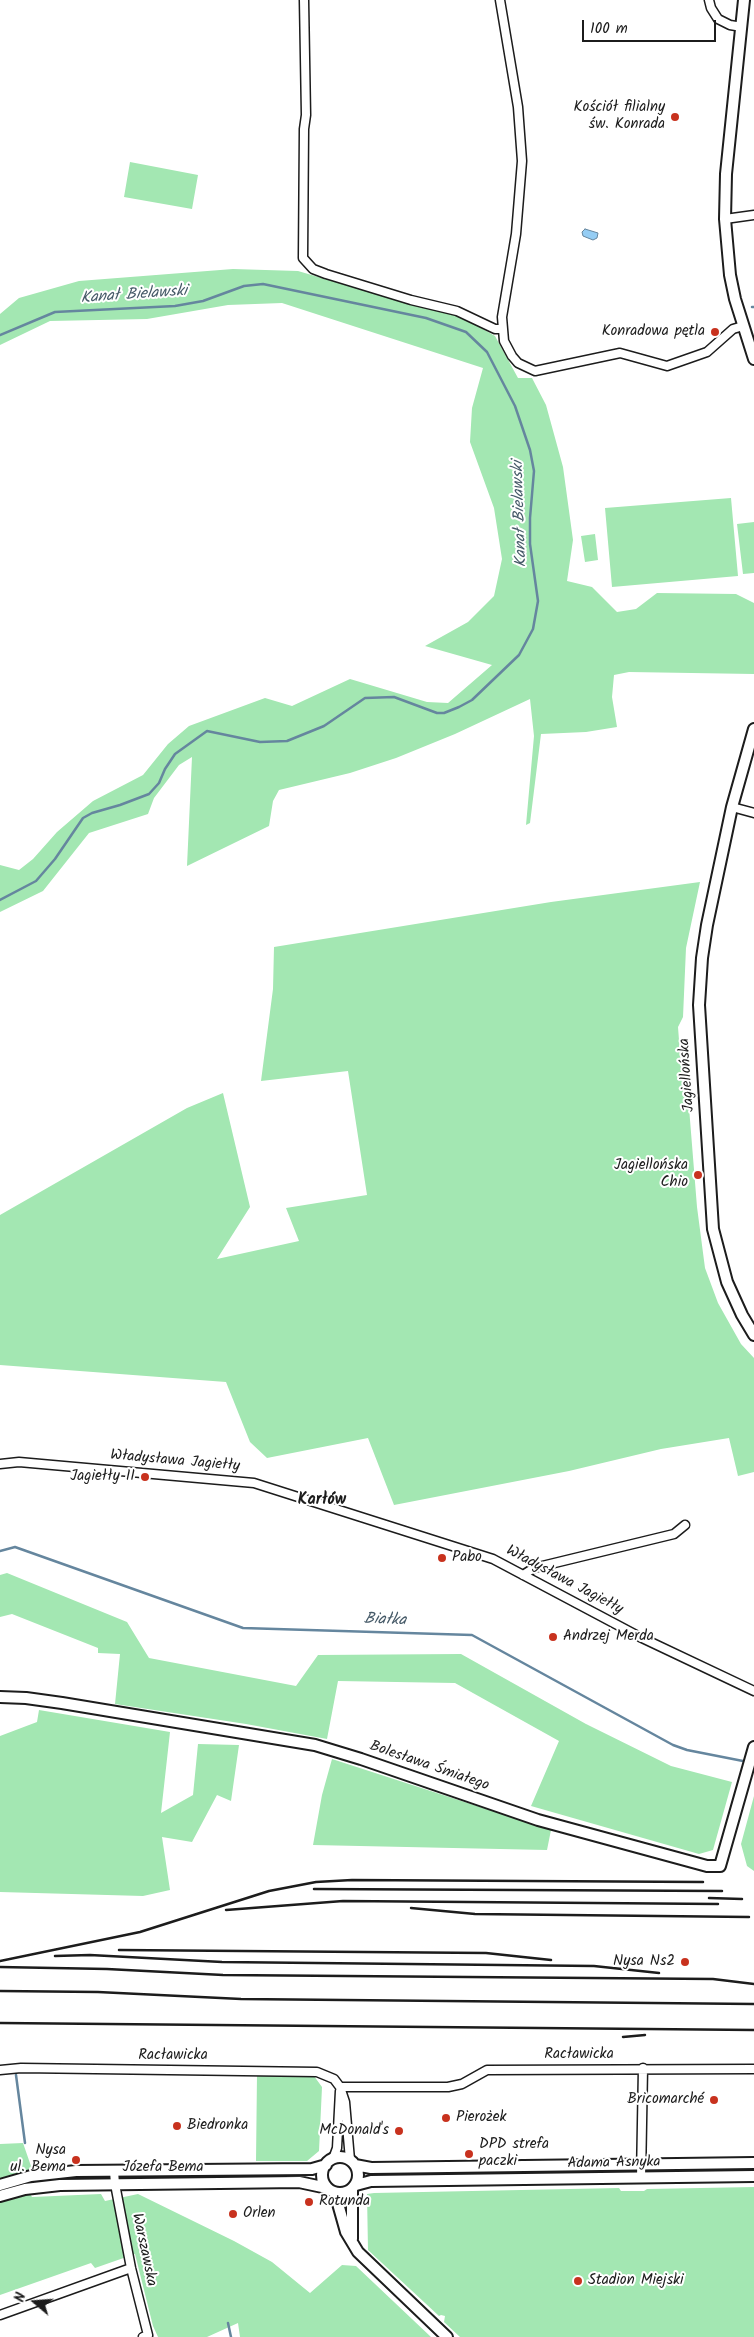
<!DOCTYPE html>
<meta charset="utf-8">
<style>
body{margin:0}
#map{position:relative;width:754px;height:2337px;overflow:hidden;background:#fff;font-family:Kalam,sans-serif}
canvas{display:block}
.north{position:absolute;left:10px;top:2277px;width:50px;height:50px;-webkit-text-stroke:4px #fff;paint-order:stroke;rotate:288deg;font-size:14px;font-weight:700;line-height:20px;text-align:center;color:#1c1c1c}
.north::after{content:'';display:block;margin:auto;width:18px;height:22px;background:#1c1c1c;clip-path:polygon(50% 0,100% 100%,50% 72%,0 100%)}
.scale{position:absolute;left:582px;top:20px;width:134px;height:22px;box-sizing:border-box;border:2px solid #1c1c1c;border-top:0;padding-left:6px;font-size:15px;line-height:18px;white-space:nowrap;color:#1c1c1c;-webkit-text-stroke:4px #fff;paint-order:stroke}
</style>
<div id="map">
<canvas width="754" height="2337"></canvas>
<div class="north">N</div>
<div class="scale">100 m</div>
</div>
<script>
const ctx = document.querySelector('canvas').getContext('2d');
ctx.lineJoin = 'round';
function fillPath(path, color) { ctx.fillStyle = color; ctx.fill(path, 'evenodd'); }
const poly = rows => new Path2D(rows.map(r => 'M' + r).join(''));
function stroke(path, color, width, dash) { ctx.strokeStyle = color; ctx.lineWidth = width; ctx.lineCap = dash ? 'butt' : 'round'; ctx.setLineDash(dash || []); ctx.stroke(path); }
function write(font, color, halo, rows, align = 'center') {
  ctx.font = font + ' Kalam,sans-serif'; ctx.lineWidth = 4; ctx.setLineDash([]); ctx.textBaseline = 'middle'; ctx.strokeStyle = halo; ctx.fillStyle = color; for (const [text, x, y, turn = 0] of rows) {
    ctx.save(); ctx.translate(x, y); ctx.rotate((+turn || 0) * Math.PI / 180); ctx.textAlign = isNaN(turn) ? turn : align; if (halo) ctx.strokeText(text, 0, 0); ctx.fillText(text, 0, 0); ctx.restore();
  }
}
fillPath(poly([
 [130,162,198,175,192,209,124,197],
 [233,269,298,271,417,306,457,314,495,336,518,378,532,378,546,405,563,467,573,540,567,581,592,587,617,612,636,609,657,593,736,594,754,603,754,674,629,672,614,675,612,697,617,727,586,732,541,734,530,823,526,825,534,736,530,699,455,734,396,758,350,773,279,790,273,801,269,826,187,866,192,757,179,765,154,798,148,814,89,833,43,891,0,912,0,865,19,870,33,859,57,832,93,801,143,775,168,744,189,726,265,698,292,706,350,679,427,702,448,703,492,665,425,646,468,622,494,596,502,559,494,508,470,442,472,408,483,368,282,303,228,305,147,319,50,321,0,345,0,314,19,298,79,281],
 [731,498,738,576,612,587,605,508],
 [754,522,754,573,743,574,737,524],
 [595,534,598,560,585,562,581,536],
 [700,882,686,948,683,1017,678,1027,682,1080,688,1095,697,1207,705,1268,718,1303,741,1344,754,1358,754,1472,738,1476,729,1438,661,1449,569,1471,394,1505,368,1438,267,1458,250,1442,226,1382,0,1365,0,1215,187,1108,223,1093,250,1207,217,1259,299,1241,286,1208,367,1195,348,1071,261,1081,273,989,274,947,551,902],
 [7,1573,127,1622,149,1658,296,1686,318,1655,461,1654,586,1724,671,1766,732,1782,713,1850,699,1854,531,1806,559,1741,455,1683,338,1681,327,1739,246,1724,115,1704,120,1654,98,1653,98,1648,12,1614,0,1617,0,1575],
 [39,1710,170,1732,161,1813,193,1795,198,1744,239,1745,231,1801,217,1795,192,1842,162,1837,170,1890,143,1896,0,1892,0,1736,37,1722],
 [332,1759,551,1830,547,1850,313,1845,322,1795],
 [754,1796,754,1871,747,1866,741,1844],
 [257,2075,314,2076,322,2087,319,2151,307,2161,256,2161],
 [23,2143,32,2169,0,2179,0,2144],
 [754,2187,754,2337,460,2337,444,2322,445,2316,441,2315,439,2316,368,2250,367,2194,374,2193,619,2188,621,2191,644,2191,647,2189],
 [30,2194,32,2197,101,2194,105,2201,138,2194,234,2241,272,2262,310,2293,342,2265,356,2266,431,2337,240,2337,238,2323,207,2337,158,2337,153,2326,135,2254,95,2268,91,2263,0,2295,0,2202]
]), '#a3e7b2');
const water = poly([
 [585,229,598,233,597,238,593,240,583,236,582,232,585,229]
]);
fillPath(water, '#95cdf4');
stroke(water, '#65869e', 1);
stroke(poly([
 [752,307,754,307],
 [0,335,55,312,175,306,203,301,244,286,263,284,426,318,466,332,487,352,515,406,530,450,534,471,530,518,530,544,538,601,533,629,519,655,472,700,459,707,444,713,437,713,394,697,365,698,324,726,287,741,260,742,207,731,175,754,165,769,159,783,149,794,120,805,92,813,83,818,55,859,36,881,0,900],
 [0,1551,15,1547,243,1628,472,1635,673,1745,687,1750,748,1762],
 [16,2075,25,2143],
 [228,2323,231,2337]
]), '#65869e', 2.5);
const street = poly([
 [304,0,306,115,304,129,303,258,313,269,326,274,411,300,457,311,495,329,502,329],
 [500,0,518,107,522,161,516,234,502,317,504,341,512,356,518,363,535,371,620,353,667,366,707,352,733,329,743,326],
 [709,0,711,8,718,19,730,25,742,27],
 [725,219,754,215],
 [732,807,754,813],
 [0,1464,19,1462,254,1483,493,1559,640,1637,754,1691],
 [523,1575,534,1568,674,1534,685,1525],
 [0,2070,21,2068,317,2072,334,2079,340,2087,345,2102,350,2160],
 [340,2087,448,2087,462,2084,487,2070,754,2069],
 [333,2159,337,2148,340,2091],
 [114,2171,115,2184,131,2268,148,2335,143,2337],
 [641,2178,643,2068],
 [0,2315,131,2268]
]);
const secondary = poly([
 [744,0,726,174,725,219,730,275,735,299,754,359],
 [754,729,732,807,707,925,702,958,699,1005,713,1229,727,1282,742,1315,754,1335],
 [0,1697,26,1698,62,1703,315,1745,361,1759,538,1820,707,1866,720,1866,754,1747],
 '322 2175a18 18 0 1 1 36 0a18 18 0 1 1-36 0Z',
 [355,2165,371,2168,754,2163],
 [0,2185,31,2176,76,2171,312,2169,326,2165],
 [356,2185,371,2181,754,2176],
 [352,2189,352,2239],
 [335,2193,346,2232,358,2252,447,2337],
 [0,2196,25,2189,60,2185,299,2182,327,2188]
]);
stroke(street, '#1c1c1c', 11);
stroke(secondary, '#1c1c1c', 14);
stroke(street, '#fff', 8);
stroke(secondary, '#fff', 10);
stroke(poly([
 [314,1889,722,1891],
 [709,1898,742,1899],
 [411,1908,475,1914,749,1917],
 [226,1910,343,1901,718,1904],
 [119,1950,486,1953,551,1960],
 [55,1956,90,1955,222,1962,594,1966,659,1973],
 [0,1961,140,1932,269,1891,316,1882,352,1880,703,1882],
 [0,1967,107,1969,223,1975,713,1979,754,1984],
 [0,1991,98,1992,241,1999,754,2004],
 [0,2023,754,2030],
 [623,2037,645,2035]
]), '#1c1c1c', 2.5);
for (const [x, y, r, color] of [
 [675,117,5,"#c8321e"],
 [715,332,5,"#c8321e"],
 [698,1175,5,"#c8321e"],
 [145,1477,5,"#c8321e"],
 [442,1558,5,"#c8321e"],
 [553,1637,5,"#c8321e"],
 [685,1962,5,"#c8321e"],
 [714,2100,5,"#c8321e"],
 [446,2118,5,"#c8321e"],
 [177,2126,5,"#c8321e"],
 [399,2131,5,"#c8321e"],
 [469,2154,5,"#c8321e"],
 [76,2160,5,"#c8321e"],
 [309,2202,5,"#c8321e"],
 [233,2214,5,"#c8321e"],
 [578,2281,5,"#c8321e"]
]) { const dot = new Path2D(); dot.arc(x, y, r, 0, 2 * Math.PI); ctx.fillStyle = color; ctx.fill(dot); stroke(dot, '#fff', 2); }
write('15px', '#1c1c1c', '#fff', [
 ["Kościół filialny",665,108],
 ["św. Konrada",665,125],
 ["Konradowa pętla",705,332],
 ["Jagiellońska",688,1166],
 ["Chio",688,1183],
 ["Jagiełły II",135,1477],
 ["Pabo",452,1558,"left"],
 ["Andrzej Merda",563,1637,"left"],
 ["Nysa Ns2",675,1962],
 ["Bricomarché",704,2100],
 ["Pierożek",456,2118,"left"],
 ["Biedronka",187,2126,"left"],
 ["McDonald's",389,2131],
 ["DPD strefa",479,2145,"left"],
 ["paczki",479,2162,"left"],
 ["Nysa",66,2151],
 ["ul. Bema",66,2168],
 ["Rotunda",319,2202,"left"],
 ["Orlen",243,2214,"left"],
 ["Stadion Miejski",588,2281,"left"]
], 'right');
write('15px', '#1c1c1c', '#fff', [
 ["Jagiellońska",688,1075,-94],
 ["Władysława Jagiełły",175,1462,5],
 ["Władysława Jagiełły",564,1581,28],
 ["Bolesława Śmiałego",429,1767,19],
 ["Racławicka",579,2055],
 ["Racławicka",173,2056],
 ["Adama Asnyka",614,2164,-1],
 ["Józefa Bema",163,2168],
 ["Warszawska",143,2250,78]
]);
write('italic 16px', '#465a68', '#fff', [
 ["Kanał Bielawski",134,296,-4],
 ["Kanał Bielawski",521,514,-92],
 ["Białka",385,1621,2]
]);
write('bold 16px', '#1c1c1c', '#fff', [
 ["Karłów",322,1501]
]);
</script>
